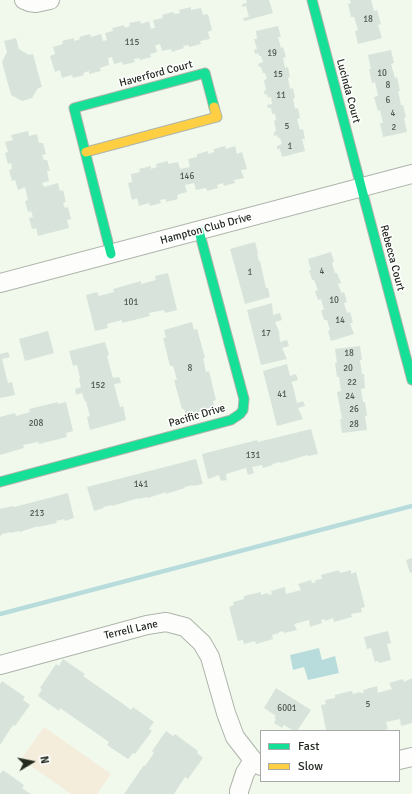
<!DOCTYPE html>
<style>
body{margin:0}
#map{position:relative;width:412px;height:794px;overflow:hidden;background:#f1f9ed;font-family:Signika,sans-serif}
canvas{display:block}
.legend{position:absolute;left:260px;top:730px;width:140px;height:52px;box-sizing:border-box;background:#fff;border:1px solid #a7aaa6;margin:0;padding:5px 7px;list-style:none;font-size:12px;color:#232a20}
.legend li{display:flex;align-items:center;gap:8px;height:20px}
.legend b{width:20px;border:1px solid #a7aaa6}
.north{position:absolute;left:12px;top:742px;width:40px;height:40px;-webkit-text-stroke:3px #fff;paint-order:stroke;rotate:80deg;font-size:11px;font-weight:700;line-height:16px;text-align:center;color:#232a20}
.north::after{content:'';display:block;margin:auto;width:14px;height:18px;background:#232a20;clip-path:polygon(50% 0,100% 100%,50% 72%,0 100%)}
</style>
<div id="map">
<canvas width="412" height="794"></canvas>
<ul class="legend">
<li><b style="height:5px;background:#16e098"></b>Fast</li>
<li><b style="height:5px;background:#ffcf43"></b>Slow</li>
</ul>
<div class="north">N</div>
</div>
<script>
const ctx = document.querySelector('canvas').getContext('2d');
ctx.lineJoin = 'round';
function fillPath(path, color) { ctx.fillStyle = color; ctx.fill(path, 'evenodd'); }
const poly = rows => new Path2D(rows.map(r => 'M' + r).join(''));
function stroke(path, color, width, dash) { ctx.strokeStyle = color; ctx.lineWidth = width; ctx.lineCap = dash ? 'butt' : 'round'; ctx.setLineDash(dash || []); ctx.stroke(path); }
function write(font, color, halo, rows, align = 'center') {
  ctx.font = font + ' Signika,sans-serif'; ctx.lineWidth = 3; ctx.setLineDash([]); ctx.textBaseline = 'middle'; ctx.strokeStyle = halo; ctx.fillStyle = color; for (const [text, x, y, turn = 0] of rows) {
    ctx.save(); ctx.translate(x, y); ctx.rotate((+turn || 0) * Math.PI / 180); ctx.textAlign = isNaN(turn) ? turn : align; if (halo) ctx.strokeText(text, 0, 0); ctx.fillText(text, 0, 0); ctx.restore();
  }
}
fillPath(poly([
 [44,727,111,774,97,794,71,794,21,759]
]), '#f5eddb');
fillPath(poly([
 [319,648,322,660,335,656,339,673,308,680,304,667,293,670,290,655]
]), '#b8dcdc');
stroke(poly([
 [0,614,412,506]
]), '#b8dcdc', 4.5);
fillPath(poly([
 [246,0,269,0,273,13,244,21,243,18,249,17,246,6,242,7,242,4,247,3],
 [350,0,371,0,374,11,377,10,381,24,378,25,382,38,358,44,355,31,358,30,354,17,351,17,348,4,351,3],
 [191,7,191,10,201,8,203,15,208,14,212,30,208,32,210,39,200,41,201,44,189,47,189,45,183,46,184,48,172,52,171,49,162,51,160,44,157,45,155,45,157,52,150,54,151,57,140,60,139,58,134,59,135,62,123,65,122,62,114,64,112,57,109,58,108,58,109,65,100,68,101,71,89,74,89,71,83,73,84,75,73,78,72,75,62,78,60,70,55,72,50,56,55,54,53,47,63,44,62,41,74,38,74,41,80,39,79,37,90,34,91,37,101,34,103,41,107,40,105,33,113,31,112,28,124,25,125,28,130,26,129,23,140,21,141,24,149,21,151,29,153,28,155,28,153,20,163,18,162,15,173,12,175,14,180,13,179,10],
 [278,26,281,37,278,37,281,48,283,47,286,57,283,58,285,68,288,67,290,77,288,78,290,89,293,88,295,98,293,99,295,109,298,108,300,118,297,119,300,130,303,129,305,139,302,139,305,151,282,157,280,149,277,149,277,146,282,144,280,138,278,138,277,135,274,136,274,132,276,131,274,121,276,120,275,114,272,114,271,108,268,108,267,105,272,104,271,97,268,98,267,94,265,95,264,91,266,90,264,80,267,79,265,73,263,73,261,67,259,67,258,64,263,62,261,56,259,56,258,53,255,54,254,50,257,49,254,39,257,39,256,31],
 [16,38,19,49,29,55,33,54,42,87,38,88,32,98,22,101,11,95,2,62,7,52,4,41],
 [391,50,394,63,391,64,395,78,397,77,400,91,398,91,401,105,403,105,406,117,404,118,407,132,383,137,380,123,383,123,380,110,378,111,374,97,378,96,375,82,372,83,369,69,371,69,368,55],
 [28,131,29,136,37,134,39,143,43,143,46,154,42,155,44,160,47,160,50,171,47,171,49,181,42,183,44,187,58,183,60,191,63,190,66,202,63,203,65,208,68,207,71,219,67,220,69,228,38,236,36,228,32,229,29,218,33,217,31,211,28,212,25,201,28,200,25,187,18,190,15,180,12,181,9,170,12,169,11,163,8,164,5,153,8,152,5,142,13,140,11,135],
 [225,146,226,149,235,146,237,154,242,152,247,169,241,170,244,178,234,180,235,183,224,186,223,183,217,185,218,188,207,191,206,188,196,190,194,183,185,185,187,192,177,195,178,199,166,202,166,199,160,200,161,203,150,206,149,203,139,206,137,198,132,200,128,183,132,182,131,174,140,172,139,169,151,166,151,169,157,167,156,164,168,161,168,164,178,162,180,169,190,167,188,159,197,157,197,154,208,151,208,154,214,152,214,149],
 [255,242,258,253,257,253,259,261,260,261,266,288,268,288,270,297,245,304,230,249],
 [331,252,334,262,332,263,335,273,337,273,341,283,338,284,341,292,341,293,344,292,347,302,344,303,347,313,350,312,353,323,350,323,354,334,331,341,328,331,330,330,327,320,324,320,321,310,324,310,321,299,318,300,315,291,318,290,314,280,312,280,309,270,311,270,308,259],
 [168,273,177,310,165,313,164,310,149,313,150,316,122,323,122,320,107,324,108,328,95,331,86,295,97,292,99,296,114,292,113,289,141,281,141,284,156,280,155,276],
 [272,303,273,315,280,313,282,320,275,322,279,331,280,342,287,340,289,346,282,348,287,359,261,365,247,310],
 [192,322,194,330,197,329,205,358,203,358,206,372,209,371,216,400,213,401,215,408,186,415,184,409,182,409,174,380,177,380,173,366,170,366,163,338,166,338,164,330],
 [48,331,54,353,25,361,19,339],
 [105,342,109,355,107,356,113,378,119,377,120,379,121,383,114,384,120,407,123,406,126,420,90,430,87,417,90,416,86,401,85,402,82,393,76,395,75,389,81,387,79,379,80,378,77,365,73,366,69,351],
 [360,346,362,360,360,360,362,374,364,374,365,388,361,389,363,402,365,402,367,416,365,416,367,430,342,433,340,419,342,419,337,392,341,391,339,377,337,377,335,363,337,363,335,349],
 [8,352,10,357,2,359,8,383,12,382,15,395,0,398,0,354],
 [287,364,290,376,296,374,298,380,291,382,293,386,297,403,303,401,305,406,298,408,303,419,277,426,263,371],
 [58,402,58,404,66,402,73,431,66,433,67,437,39,444,38,442,23,445,24,448,0,455,0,417,15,413,16,416,30,412,29,409],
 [311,429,318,454,308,456,307,455,281,463,280,462,272,464,273,465,263,468,262,465,252,467,254,473,248,475,246,468,226,474,227,480,221,481,219,475,208,479,202,454,257,440,258,442],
 [196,459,203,484,193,486,193,485,184,487,185,488,166,494,166,492,148,498,147,497,139,499,139,498,112,506,112,505,103,507,104,508,94,511,87,487],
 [68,493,74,518,65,521,64,519,56,521,57,523,38,527,38,526,20,532,19,531,11,533,11,532,2,534,2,535,0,536,0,509,13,506,14,507],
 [412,558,412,572,410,573,406,560],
 [339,570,340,573,351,570,351,574,356,572,365,607,361,608,362,612,351,614,352,617,334,622,333,618,325,621,325,619,321,620,322,623,310,627,309,620,294,624,297,630,284,633,283,631,279,632,279,633,272,635,273,639,256,644,255,641,244,644,243,640,238,641,229,607,234,605,233,602,244,599,244,596,261,592,261,595,268,593,269,595,272,594,271,591,285,587,286,594,301,590,298,584,311,580,312,583,316,582,315,580,322,579,321,575],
 [388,631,391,643,387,644,391,660,379,663,378,661,375,662,371,648,367,649,364,637],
 [63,659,85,674,83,676,126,706,131,710,133,707,154,722,149,729,152,731,135,754,133,753,128,759,107,745,109,742,60,708,59,711,38,696,42,689,40,688,56,664,59,666],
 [412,678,412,723,401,726,400,719,386,722,388,729,380,731,375,731,374,730,370,731,327,731,326,730,321,705,326,704,325,700,335,698,335,695,351,691,352,691,353,694,360,692,361,693,364,693,363,690,377,686,378,693,392,689,389,683,403,679,404,682],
 [2,681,25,697,23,700,30,705,15,726,13,725,0,745,0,684],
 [276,688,311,710,297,731,294,731,284,725,282,728,274,723,276,719,274,718,276,716,264,708],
 [166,731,173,736,175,734,198,751,197,753,203,758,188,779,185,777,174,794,124,794,144,765,145,766,154,753,152,751],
 [3,770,24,785,22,788,31,794,0,794,0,774]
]), '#d8e3db');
const street = poly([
 [24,0,29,2,36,3,50,0],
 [0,283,412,174],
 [0,665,147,625,166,622,185,627,202,643,210,657,226,713,235,737,253,760,261,766],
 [399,760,412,757],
 [239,794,239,791,245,773,253,760]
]);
const fast = poly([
 [312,0,412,380],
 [111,254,74,108,205,73,214,107],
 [0,482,231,420,240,414,243,410,244,399,199,231]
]);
const slow = poly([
 [86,152,217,117,214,107]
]);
stroke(street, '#adb4aa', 20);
stroke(fast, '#adb4aa', 11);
stroke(slow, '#adb4aa', 11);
stroke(street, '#fdfefc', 18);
stroke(fast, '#16e098', 9);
stroke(slow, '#ffcf43', 9);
write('9px', '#515950', null, [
 ["18",368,20],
 ["115",132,43],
 ["19",272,54],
 ["10",382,74],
 ["15",278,75],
 ["8",388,86],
 ["11",281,96],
 ["6",388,101],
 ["4",393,114],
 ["5",287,127],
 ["2",394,128],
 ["1",290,147],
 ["146",187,177],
 ["4",322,272],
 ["1",250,273],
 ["10",334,301],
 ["101",131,303],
 ["14",340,321],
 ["17",266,334],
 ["18",349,354],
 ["8",190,369],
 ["20",348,369],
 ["22",352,383],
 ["152",98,386],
 ["41",282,395],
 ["24",350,397],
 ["26",354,410],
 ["208",36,424],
 ["28",354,425],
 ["131",253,456],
 ["141",141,485],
 ["213",37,514],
 ["5",368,705],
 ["6001",287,709]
]);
write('11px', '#232a20', '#fff', [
 ["Haverford Court",156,74,-15],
 ["Lucinda Court",348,91,75],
 ["Hampton Club Drive",206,229,-15],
 ["Rebecca Court",392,258,75],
 ["Pacific Drive",197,416,-16],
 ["Terrell Lane",131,630,-13]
]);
</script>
